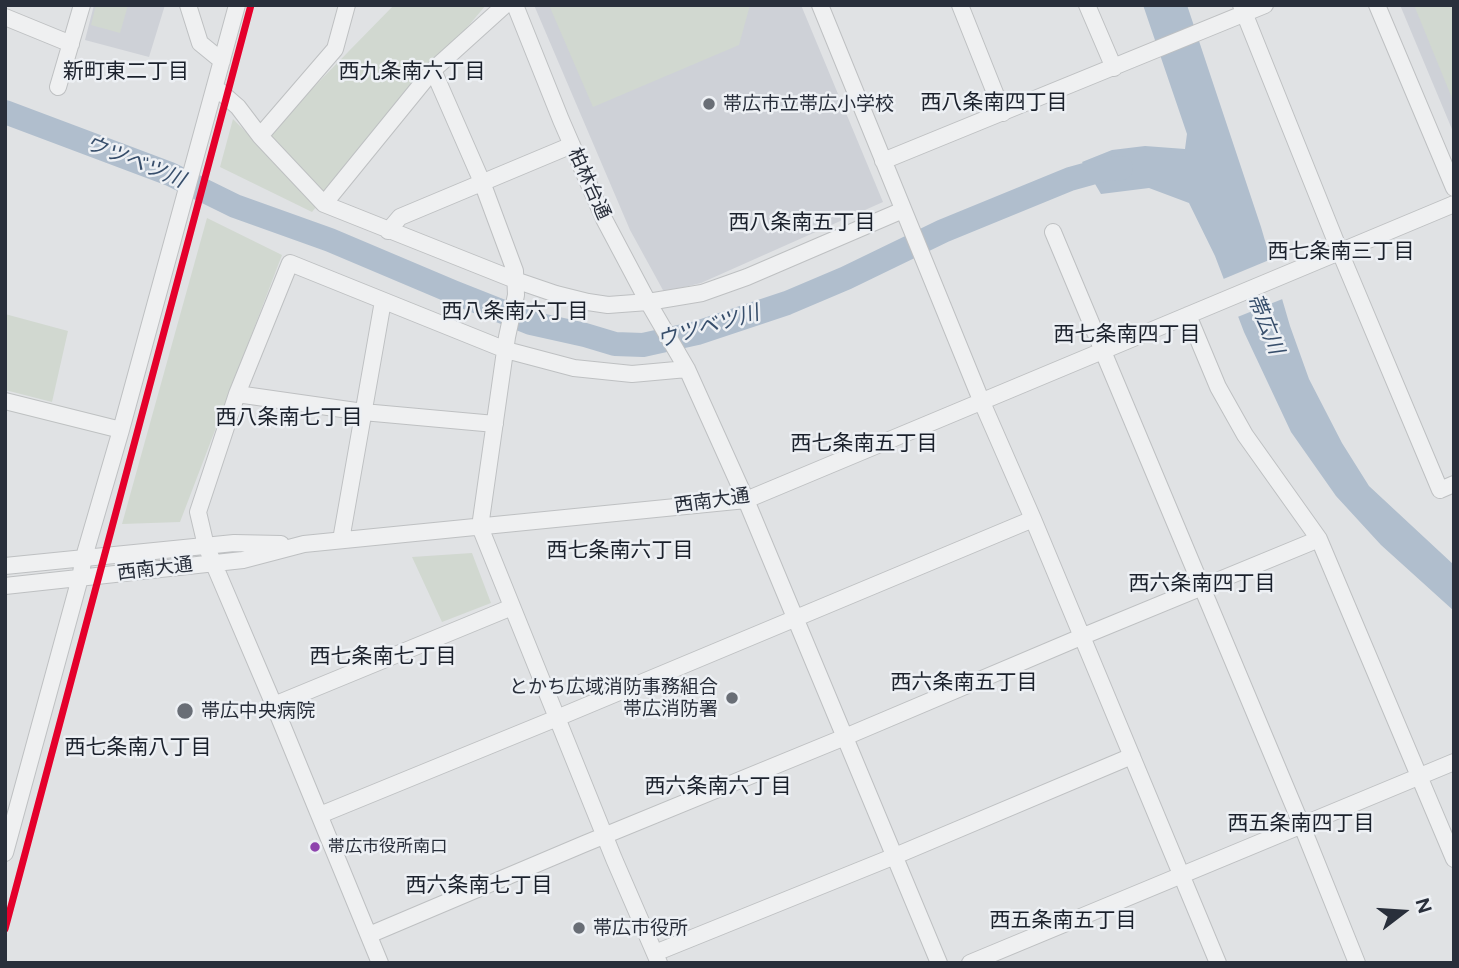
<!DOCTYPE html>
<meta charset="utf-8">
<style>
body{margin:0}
#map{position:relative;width:1459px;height:968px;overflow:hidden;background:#e0e2e4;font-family:Figtree,sans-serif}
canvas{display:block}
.frame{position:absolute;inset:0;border:7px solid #292f3b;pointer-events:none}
.north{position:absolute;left:1368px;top:877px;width:70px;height:70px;-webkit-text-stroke:5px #edf0f4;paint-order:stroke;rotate:73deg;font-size:19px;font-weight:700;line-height:28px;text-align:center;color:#292f3b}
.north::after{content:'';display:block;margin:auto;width:24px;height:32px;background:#292f3b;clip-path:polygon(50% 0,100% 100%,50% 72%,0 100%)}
</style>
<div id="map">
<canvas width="1459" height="968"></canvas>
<div class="frame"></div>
<div class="north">N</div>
</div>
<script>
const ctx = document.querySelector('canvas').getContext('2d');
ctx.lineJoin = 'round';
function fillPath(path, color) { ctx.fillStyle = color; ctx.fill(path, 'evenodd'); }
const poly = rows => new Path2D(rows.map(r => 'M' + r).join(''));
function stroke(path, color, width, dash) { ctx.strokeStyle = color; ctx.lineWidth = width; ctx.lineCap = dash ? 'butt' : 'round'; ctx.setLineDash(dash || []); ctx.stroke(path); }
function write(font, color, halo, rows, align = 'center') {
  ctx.font = font + ' Figtree,"Noto Sans JP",sans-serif'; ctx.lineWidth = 5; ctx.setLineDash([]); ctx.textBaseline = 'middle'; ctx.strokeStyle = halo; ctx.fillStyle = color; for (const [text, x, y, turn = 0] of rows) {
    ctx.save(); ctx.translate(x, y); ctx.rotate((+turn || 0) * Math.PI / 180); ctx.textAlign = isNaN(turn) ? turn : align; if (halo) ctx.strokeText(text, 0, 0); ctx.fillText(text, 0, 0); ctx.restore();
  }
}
fillPath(poly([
 [94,5,165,5,149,57,85,40],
 [534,5,801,5,883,202,701,283,664,292,630,230],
 [1400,5,1454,5,1454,134]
]), '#ced1d7');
fillPath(poly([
 [96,5,128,5,120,33,91,25],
 [394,5,486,5,312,212,220,167,233,119,258,144],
 [549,5,750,5,739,45,593,107],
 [1414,5,1454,5,1454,103],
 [207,218,282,255,180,522,122,524],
 [5,314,68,331,52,402,5,390],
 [472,553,491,603,442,622,412,557]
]), '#d1d8d0');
fillPath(poly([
 [1143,5,1187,5,1261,227,1290,326,1309,379,1342,443,1369,486,1454,565,1454,611,1381,545,1336,496,1291,432,1244,332,1215,256,1189,203,1149,188,1101,194,1082,162,1112,150,1145,146,1185,149,1187,134]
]), '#b0becd');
fillPath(poly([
 [1274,258,1285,298,1235,318,1221,280]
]), '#e0e2e4');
stroke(poly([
 [5,112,170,174,235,206,330,240,453,292,531,323,585,335,615,344,643,345,697,333,787,303,846,278,943,231,1070,179,1106,169,1121,168]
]), '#b0becd', 24);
const minor = poly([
 [188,5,200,43,222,61],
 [515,5,561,120,604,219,648,302,687,369,746,500,939,963],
 [820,5,981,400,1033,519,1218,963],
 [960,5,1003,113],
 [1087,5,1114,68],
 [1241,5,1340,252,1440,490,1454,484],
 [1377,5,1454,188],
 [5,17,71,44],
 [433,70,482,182,515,271,516,295,507,337,480,527,614,859,659,963],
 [58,87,82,5],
 [215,87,238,107,260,136,324,204,515,280,556,294,588,302,608,305,648,302,702,293,747,277,903,210],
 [260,136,335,49,347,5],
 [883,161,1265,5],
 [324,204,433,70,505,5],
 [388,231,400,217,572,145],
 [1053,232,1302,826,1357,963],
 [1188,315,1218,387,1245,435,1319,539,1454,859],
 [237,394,363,412,495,424],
 [5,401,121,430],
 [341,540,383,301],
 [5,566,234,543,281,544],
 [5,586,243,560,304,544,746,500,1454,204],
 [274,705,512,607],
 [320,815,557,718,1033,519],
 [5,853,80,578,84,557,121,430,237,5],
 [369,935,584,844,845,737,1081,637,1319,539],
 [655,953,895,856,1132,756],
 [380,963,274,705,213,562,206,546,198,512,237,394,290,263,506,350,574,368,632,374,687,369],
 [970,963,1454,762]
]);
stroke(minor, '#bec0c2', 18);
stroke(minor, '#eff0f1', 16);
stroke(poly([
 [5,929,251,5]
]), '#e4002b', 7);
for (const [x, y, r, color] of [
 [709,104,7,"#696e76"],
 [732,698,7,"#696e76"],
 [185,711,9,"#696e76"],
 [315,847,6,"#8e44ad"],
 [579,928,7,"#696e76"]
]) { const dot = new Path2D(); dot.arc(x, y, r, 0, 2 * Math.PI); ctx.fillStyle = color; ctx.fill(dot); stroke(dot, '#edf0f4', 2.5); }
write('17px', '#292f3b', '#edf0f4', [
 ["帯広市役所南口",328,847]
], 'left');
write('19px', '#292f3b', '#edf0f4', [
 ["帯広市立帯広小学校",723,104],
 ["とかち広域消防事務組合",718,687,"right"],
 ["帯広消防署",718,709,"right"],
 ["帯広中央病院",201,711],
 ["帯広市役所",593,928]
], 'left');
write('19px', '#292f3b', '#edf0f4', [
 ["柏林台通",589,184,66],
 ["西南大通",712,501,-8],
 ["西南大通",155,569,-7]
]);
write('21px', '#1b212c', '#edf0f4', [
 ["新町東二丁目",126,72],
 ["西九条南六丁目",412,72],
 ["西八条南四丁目",994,103],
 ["西八条南五丁目",802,223],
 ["西七条南三丁目",1341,252],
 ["西八条南六丁目",515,312],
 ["西七条南四丁目",1127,335],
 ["西八条南七丁目",289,418],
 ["西七条南五丁目",864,444],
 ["西七条南六丁目",620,551],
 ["西六条南四丁目",1202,584],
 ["西七条南七丁目",383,657],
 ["西六条南五丁目",964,683],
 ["西七条南八丁目",138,748],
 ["西六条南六丁目",718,787],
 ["西五条南四丁目",1301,824],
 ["西六条南七丁目",479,886],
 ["西五条南五丁目",1063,921]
]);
write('italic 21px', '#374e6b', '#edf0f4', [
 ["ウツベツ川",135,162,22],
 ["帯広川",1265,324,68],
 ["ウツベツ川",708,327,-16]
]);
</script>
